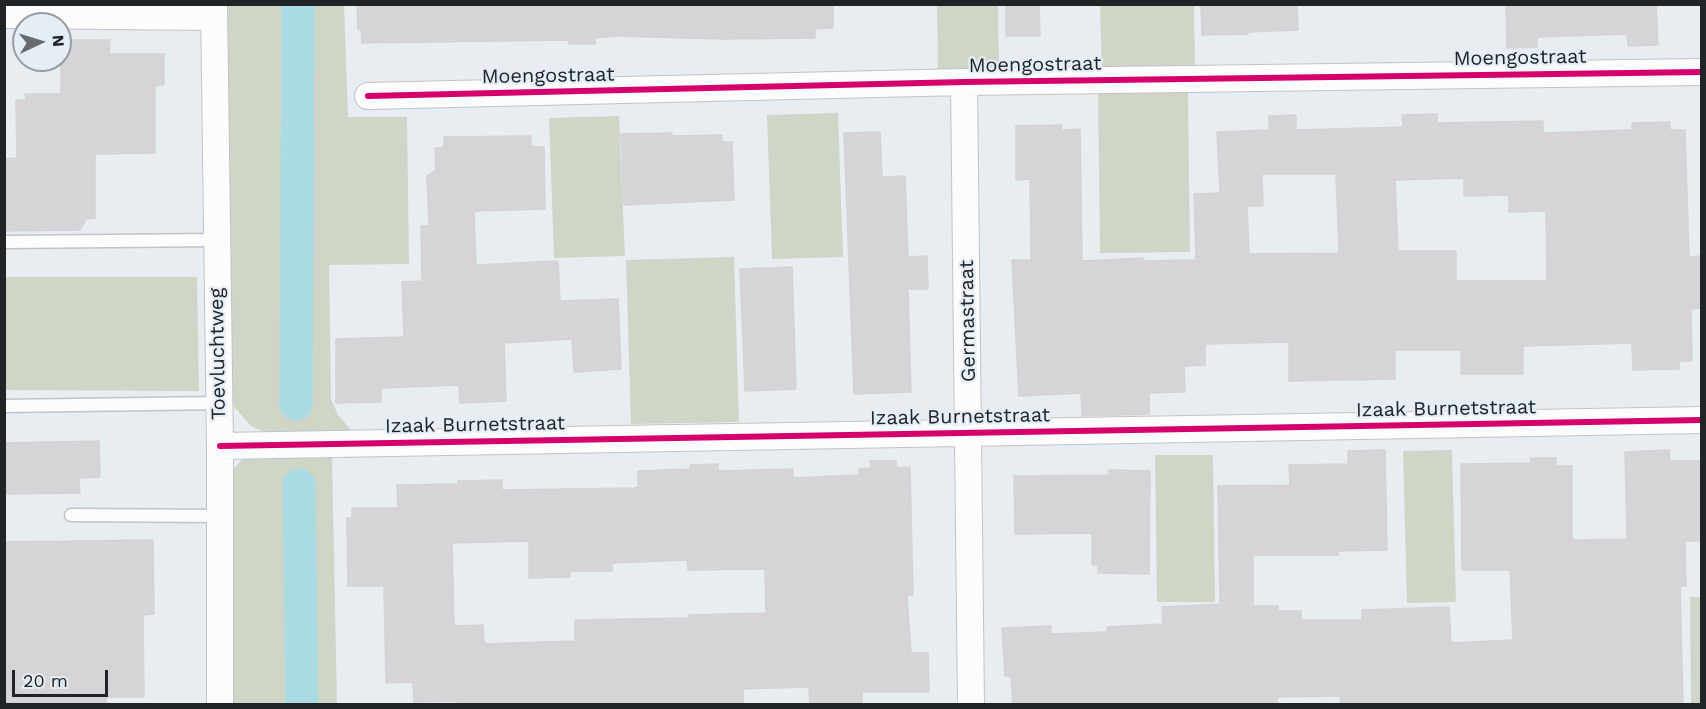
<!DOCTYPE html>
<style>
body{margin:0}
#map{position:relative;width:1706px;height:709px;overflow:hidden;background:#e8edf2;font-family:"Work Sans",sans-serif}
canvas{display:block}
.frame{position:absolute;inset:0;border:6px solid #212427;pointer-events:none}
.north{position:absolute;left:12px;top:12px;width:60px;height:60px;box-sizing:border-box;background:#e5edf5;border:2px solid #979da3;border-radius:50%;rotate:86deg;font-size:16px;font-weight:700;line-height:24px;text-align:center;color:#212427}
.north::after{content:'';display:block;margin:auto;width:21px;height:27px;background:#676a6e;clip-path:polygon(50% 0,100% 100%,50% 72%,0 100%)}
.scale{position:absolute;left:12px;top:670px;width:96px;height:27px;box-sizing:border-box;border:3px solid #212427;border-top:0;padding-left:8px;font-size:18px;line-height:21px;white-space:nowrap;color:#212427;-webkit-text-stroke:4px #e5edf5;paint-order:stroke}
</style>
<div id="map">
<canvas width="1706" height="709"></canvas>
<div class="frame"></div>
<div class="north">N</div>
<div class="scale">20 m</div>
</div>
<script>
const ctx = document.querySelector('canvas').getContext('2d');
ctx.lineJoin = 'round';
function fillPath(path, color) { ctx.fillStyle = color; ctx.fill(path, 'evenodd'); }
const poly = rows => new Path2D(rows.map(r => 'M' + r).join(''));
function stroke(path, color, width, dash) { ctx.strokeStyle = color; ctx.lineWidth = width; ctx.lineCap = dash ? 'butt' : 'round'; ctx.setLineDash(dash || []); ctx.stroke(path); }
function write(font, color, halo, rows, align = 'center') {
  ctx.font = font + ' "Work Sans",sans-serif'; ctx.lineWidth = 4.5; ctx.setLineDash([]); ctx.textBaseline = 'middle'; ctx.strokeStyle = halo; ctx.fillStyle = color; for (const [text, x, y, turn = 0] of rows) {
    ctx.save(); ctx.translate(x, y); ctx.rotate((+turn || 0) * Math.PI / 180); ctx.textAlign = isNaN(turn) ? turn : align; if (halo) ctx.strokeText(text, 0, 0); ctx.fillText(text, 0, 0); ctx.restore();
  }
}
fillPath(poly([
 [226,5,344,5,348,117,407,117,409,264,329,265,331,399,338,415,352,431,271,435,251,426,230,402],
 [937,5,998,5,999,68,938,69],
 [1100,5,1194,5,1195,72,1102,72],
 [1188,92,1190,252,1100,253,1098,94],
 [838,113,843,257,772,259,767,115],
 [619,116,625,256,554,258,549,118],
 [734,257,739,422,631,424,626,260],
 [5,277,197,277,199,391,5,390],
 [1452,450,1456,602,1407,603,1403,451],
 [332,455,337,704,230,704,228,475,242,460,251,457],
 [1155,455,1213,455,1215,602,1157,602],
 [1690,597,1701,597,1701,704,1691,704]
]), '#cfd6c8');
stroke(poly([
 [296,404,298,4],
 [299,485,302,704]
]), '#aadae2', 33);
const building = poly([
 [357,4,833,4,833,28,815,29,815,38,724,39,615,36,595,38,595,44,569,44,569,40,362,43,361,30,358,29,357,4],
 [1006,4,1039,4,1040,36,1006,36,1006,4],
 [1201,4,1297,4,1298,30,1248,32,1248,34,1202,35,1201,4],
 [1506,4,1656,4,1658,45,1628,46,1627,34,1537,37,1537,47,1507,48,1506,4],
 [61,40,110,40,109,54,164,54,164,85,155,85,155,153,95,154,95,218,86,219,80,230,4,231,4,159,17,158,16,100,26,100,25,94,61,94,61,40],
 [1437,114,1437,123,1543,121,1543,133,1632,130,1632,123,1670,122,1670,130,1685,130,1689,257,1701,256,1701,308,1691,309,1692,361,1679,361,1679,369,1633,370,1632,343,1523,346,1523,374,1461,374,1461,350,1395,350,1395,379,1289,381,1289,342,1205,344,1205,365,1184,366,1185,392,1149,393,1149,414,1082,416,1081,393,1019,396,1012,260,1031,260,1030,179,1016,180,1016,126,1062,125,1061,130,1080,129,1082,261,1143,258,1143,261,1196,260,1194,194,1220,193,1217,132,1269,130,1269,116,1296,115,1296,130,1403,127,1402,115,1437,114],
 [1262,174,1336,174,1339,253,1249,254,1247,206,1263,206,1262,174],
 [1464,178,1464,196,1509,195,1509,212,1546,211,1547,281,1456,281,1456,251,1398,251,1395,180,1464,178],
 [880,132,882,177,905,176,908,257,927,256,928,289,908,289,911,392,854,394,844,133,880,132],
 [672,133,672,136,722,135,722,142,732,142,734,200,624,205,621,134,672,133],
 [531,136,531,147,544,147,545,209,474,211,476,265,558,261,560,301,618,299,621,369,574,372,572,339,504,343,506,401,460,403,459,385,381,388,381,402,336,403,336,339,404,337,402,282,422,281,421,226,429,226,427,176,436,171,435,148,444,148,444,137,531,136],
 [792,267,796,389,745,391,740,269,792,267],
 [99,441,100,477,79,478,80,493,4,494,4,443,99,441],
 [1385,450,1387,550,1338,551,1338,555,1253,555,1253,606,1278,606,1278,611,1301,611,1301,620,1362,620,1362,610,1449,607,1451,643,1513,640,1510,570,1462,570,1461,464,1531,463,1531,458,1556,458,1556,466,1572,466,1572,540,1627,539,1625,452,1669,450,1670,461,1701,461,1701,541,1685,541,1686,586,1680,586,1683,705,1341,705,1340,696,1277,697,1277,705,1013,705,1011,676,1005,676,1002,628,1051,626,1051,634,1107,632,1107,627,1163,624,1162,607,1220,604,1218,486,1290,485,1289,465,1348,464,1348,451,1385,450],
 [870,461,896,461,896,468,910,467,913,595,907,595,911,653,928,653,929,692,862,692,862,705,810,705,809,687,743,689,743,705,458,705,458,701,414,702,413,682,386,683,384,586,348,586,347,518,352,518,352,508,398,508,397,485,458,484,458,481,502,480,502,490,635,488,638,487,638,471,690,469,690,465,718,464,718,471,793,469,793,478,859,475,859,469,871,468,870,461],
 [529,541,529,578,570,577,570,571,612,571,612,563,687,560,688,570,765,569,766,613,689,615,689,618,575,620,575,641,484,644,483,625,454,626,452,543,529,541],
 [1109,470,1150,471,1149,574,1098,573,1098,565,1092,565,1092,533,1015,534,1014,476,1109,475,1109,470],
 [153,540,154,614,143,615,144,697,106,697,106,705,4,705,4,542,153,540]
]);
fillPath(building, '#d5d5d7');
stroke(building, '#d3d3d5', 1.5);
const service = poly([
 [4,242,217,240],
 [4,406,219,403],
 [71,515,220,516]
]);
const minor = poly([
 [214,4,220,446,220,704],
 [4,15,214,17],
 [964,82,971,704],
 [368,96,964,82,1702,72],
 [220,446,1702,420]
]);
stroke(service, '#c0c4c8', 15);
stroke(minor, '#c0c4c8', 28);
stroke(service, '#fcfcfd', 12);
stroke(minor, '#fcfcfd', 26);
stroke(poly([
 [368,96,964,82,1702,72],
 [220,446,1702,420]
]), '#d6006c', 6);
write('20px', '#212427', '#e5edf5', [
 ["Moengostraat",1520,58,-1],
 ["Moengostraat",1035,65,-1],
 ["Moengostraat",548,76,-1],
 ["Germastraat",968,321,-91],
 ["Toevluchtweg",218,354,-91],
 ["Izaak Burnetstraat",1446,409,-1],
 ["Izaak Burnetstraat",960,417,-1],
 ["Izaak Burnetstraat",475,425,-1]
]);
</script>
